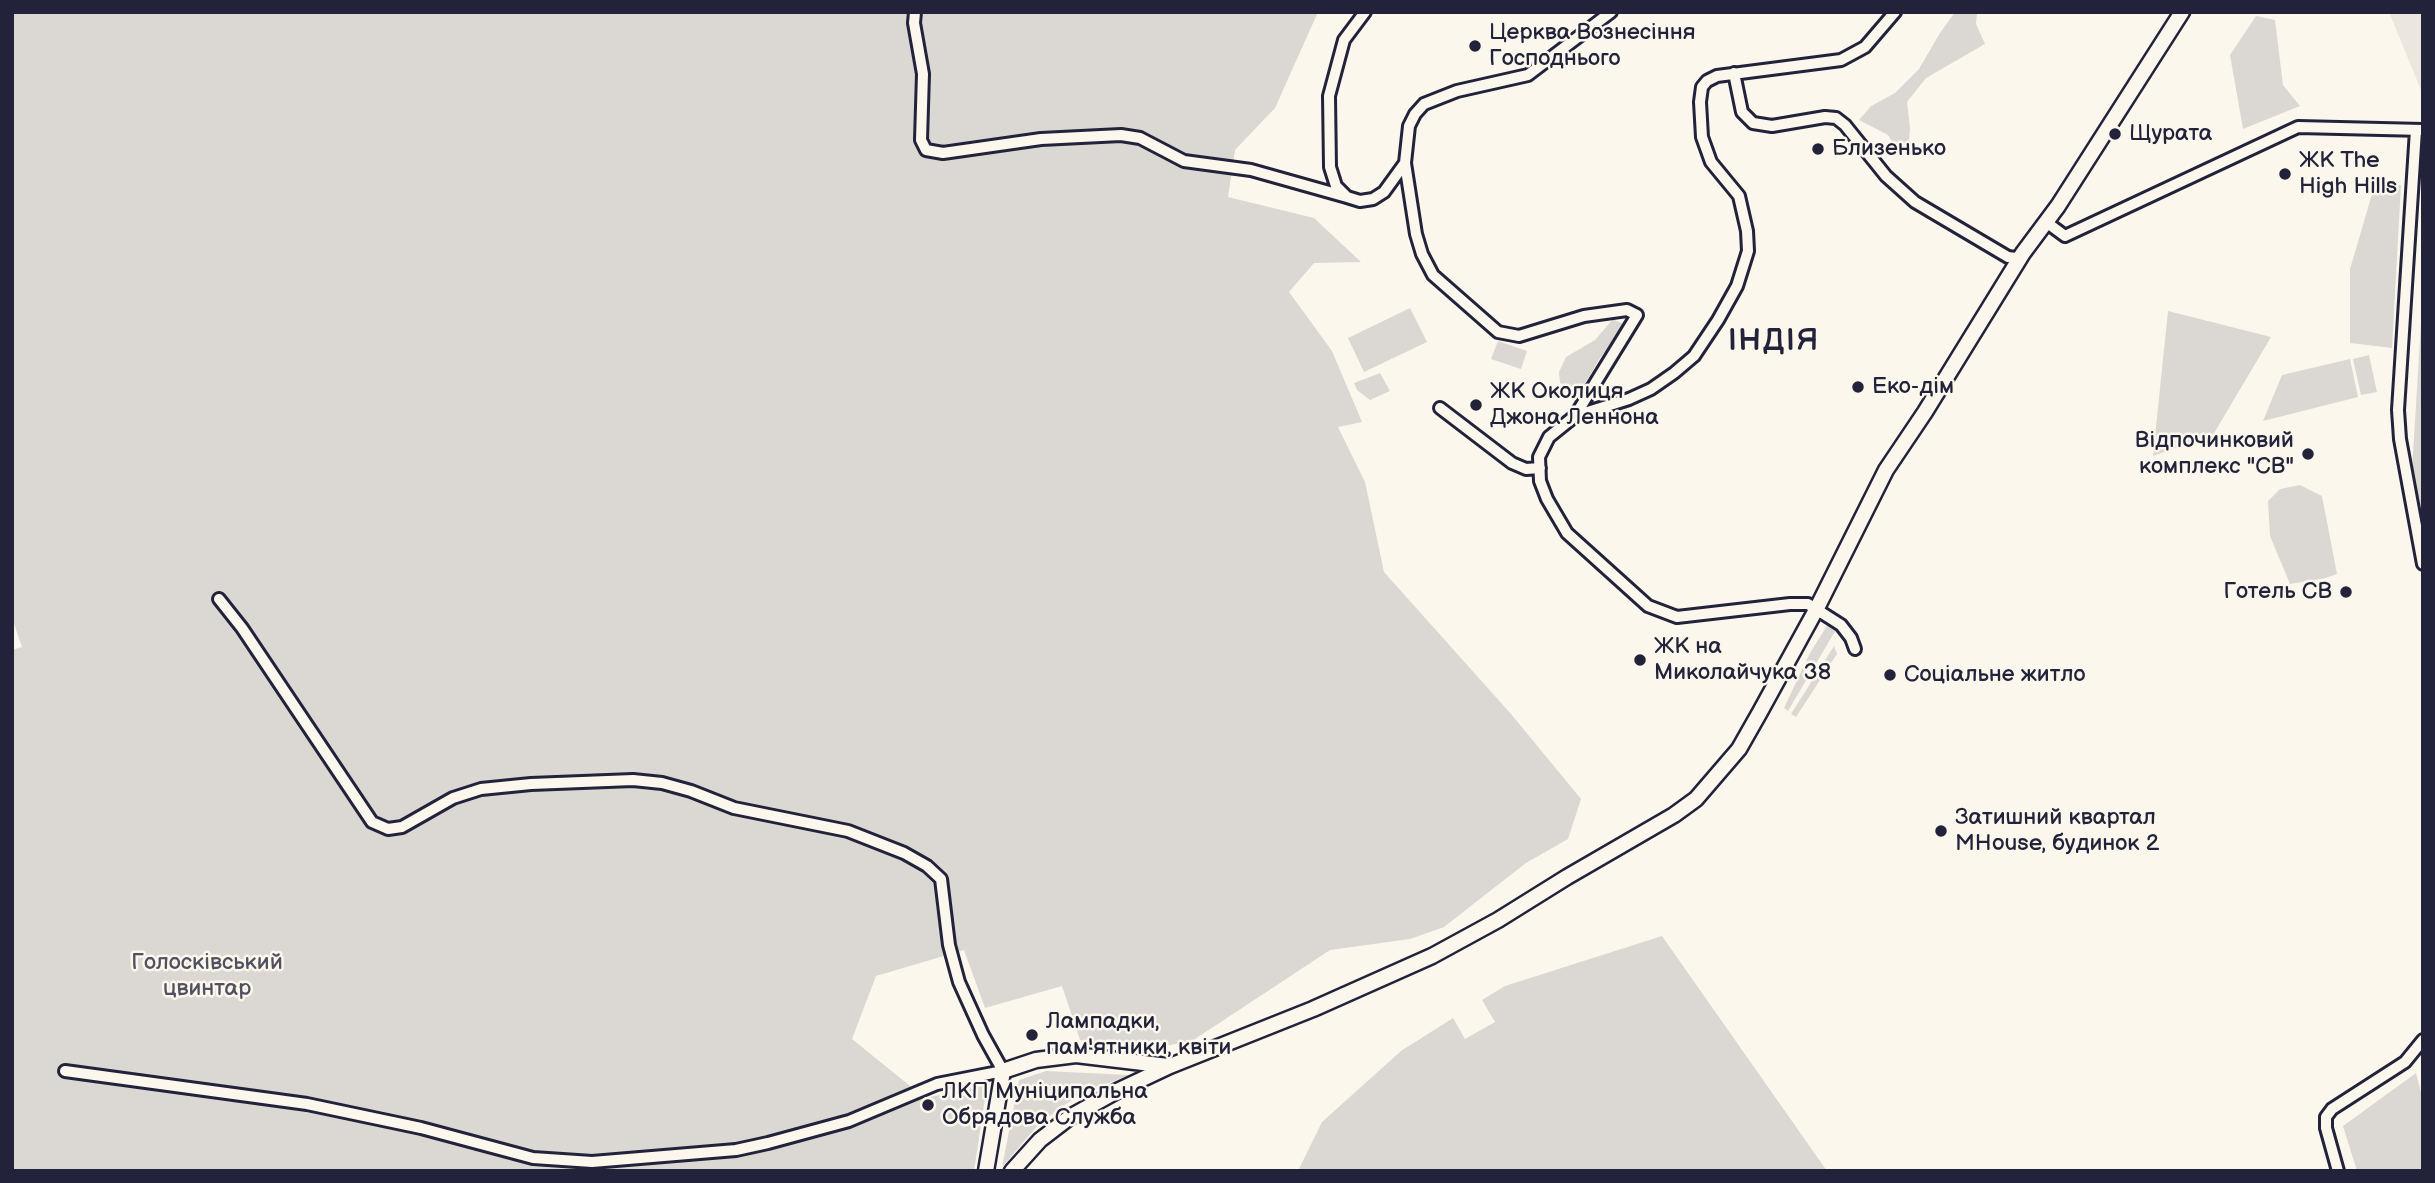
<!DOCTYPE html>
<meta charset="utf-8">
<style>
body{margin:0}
#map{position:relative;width:2435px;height:1183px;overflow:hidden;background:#fbf7ec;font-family:"Balsamiq Sans",sans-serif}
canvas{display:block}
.frame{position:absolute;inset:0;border:14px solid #22223b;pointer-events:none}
</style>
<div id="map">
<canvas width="2435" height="1183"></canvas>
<div class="frame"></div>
</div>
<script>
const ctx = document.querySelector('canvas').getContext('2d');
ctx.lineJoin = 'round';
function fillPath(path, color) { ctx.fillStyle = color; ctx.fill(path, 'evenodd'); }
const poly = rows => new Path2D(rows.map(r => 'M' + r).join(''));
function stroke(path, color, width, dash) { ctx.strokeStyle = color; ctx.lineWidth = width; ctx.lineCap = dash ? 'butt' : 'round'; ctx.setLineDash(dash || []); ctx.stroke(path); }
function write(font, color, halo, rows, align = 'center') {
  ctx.font = font + ' "Balsamiq Sans",sans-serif'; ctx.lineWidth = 5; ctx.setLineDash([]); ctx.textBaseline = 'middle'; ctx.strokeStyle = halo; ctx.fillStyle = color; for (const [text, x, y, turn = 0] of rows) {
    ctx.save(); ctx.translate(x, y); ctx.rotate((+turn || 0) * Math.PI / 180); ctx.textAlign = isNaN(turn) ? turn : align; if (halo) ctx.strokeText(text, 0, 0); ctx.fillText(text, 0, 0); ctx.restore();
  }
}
fillPath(poly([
 [2389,12,2423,12,2423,95]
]), '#ebe7df');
fillPath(poly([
 [12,12,1318,12,1275,108,1235,150,1228,197,1314,218,1361,262,1314,263,1289,292,1332,351,1362,422,1338,427,1365,482,1384,572,1511,714,1581,799,1568,839,1526,863,1444,927,1410,939,1330,950,1192,1041,1143,1050,1080,1040,1062,986,985,1008,964,950,876,976,852,1039,925,1098,987,1085,974,1171,12,1171,12,650,22,647,12,618],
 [1955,12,1977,12,1976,24,1985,44,1926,78,1907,102,1910,128,1908,153,1898,152,1888,135,1859,120,1871,106,1895,93,1919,69,1940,33],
 [2256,16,2275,20,2283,85,2300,106,2243,129,2230,55],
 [2375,184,2401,185,2392,348,2350,343,2350,269],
 [2423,291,2423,529,2412,470],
 [1410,308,1427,342,1364,372,1348,338],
 [2168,311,2271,337,2213,435,2153,456],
 [1613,319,1625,325,1600,358,1583,387,1574,389,1560,383,1559,372,1566,357,1595,340],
 [1498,341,1527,351,1521,369,1491,359],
 [2369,355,2377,392,2361,395,2353,359],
 [2350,359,2358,397,2263,421,2282,375],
 [1380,373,1390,391,1370,400,1357,390,1354,383],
 [2300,485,2322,496,2337,574,2326,578,2290,584,2270,536,2268,501,2280,489],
 [1830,621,1837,628,1788,711,1784,708,1810,653],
 [1834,646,1837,654,1796,717,1791,714],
 [1662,936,1827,1171,1298,1171,1322,1122,1401,1051,1453,1018,1465,1039,1495,1022,1482,1000,1505,986],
 [1046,1071,1129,1075,1077,1096,1039,1124,1002,1167,1019,1080],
 [2416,1073,2423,1100,2423,1171,2357,1171,2343,1126]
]), '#dbd8d3');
const street = poly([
 [915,12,914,23,923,74,921,140,926,150,943,153,1041,139,1121,135,1140,138,1184,161,1251,170,1347,197],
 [1365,12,1344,40,1329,96,1330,167,1336,186,1347,197,1360,201,1373,199,1384,192,1405,163],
 [1611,12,1528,75,1457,91,1424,104,1415,114,1409,126,1405,163,1416,234,1422,254,1433,275,1498,332,1519,336,1584,316,1627,310,1637,315,1575,416,1549,437,1539,457,1540,481,1547,499,1567,533,1648,606,1677,617,1790,604,1808,604,1841,625,1851,638,1855,649],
 [1734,73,1742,112,1753,123,1772,126,1825,117,1836,118,1845,125,1886,176,1915,202,2008,257,2016,258,2023,253],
 [2416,130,2398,410,2400,439,2423,564],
 [2046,222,2065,236,2298,127,2423,130],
 [1440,408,1512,463,1526,469,1540,468],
 [1575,416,1629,399,1651,389,1674,373,1694,356,1718,320,1737,286,1748,251,1747,231,1739,196,1711,162,1702,137,1700,102,1702,87,1707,81,1717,76,1841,60,1865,47,1895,12],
 [65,1071,307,1104,421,1128,533,1158,592,1162,736,1150,768,1143,849,1121,937,1084,1003,1071,983,1035,959,982,949,945,941,879,927,866,904,853,848,831,734,808,691,791,662,783,633,780,531,784,481,789,453,798,402,827,388,829,372,822,242,628,219,599],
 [2338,1171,2326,1128,2326,1117,2332,1109,2405,1062,2423,1040]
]);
const secondary = poly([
 [986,1171,1003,1071,1036,1060,1076,1055,1168,1066],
 [1012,1171,1040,1140,1070,1117,1117,1091,1170,1066,1313,1009,1432,956,1498,920,1567,877,1674,815,1696,799,1739,749,1760,712,1817,608,1886,470,1925,412,2023,253,2058,206,2182,12]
]);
stroke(street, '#22223b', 16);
stroke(secondary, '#22223b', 19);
stroke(street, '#fbf7ec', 10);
stroke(secondary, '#fbf7ec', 14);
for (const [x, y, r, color] of [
 [1475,46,7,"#22223b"],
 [2115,134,7,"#22223b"],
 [1818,149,7,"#22223b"],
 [2285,174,7,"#22223b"],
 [1858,387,7,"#22223b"],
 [1476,405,7,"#22223b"],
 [2308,454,7,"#22223b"],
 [2346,592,7,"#22223b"],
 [1640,660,7,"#22223b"],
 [1890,675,7,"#22223b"],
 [1941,831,7,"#22223b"],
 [1032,1035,7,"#22223b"],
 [928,1105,7,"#22223b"]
]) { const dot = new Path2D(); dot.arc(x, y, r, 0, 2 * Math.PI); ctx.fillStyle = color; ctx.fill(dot); stroke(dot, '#fbf7ec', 2.5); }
write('23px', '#22223b', '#fbf7ec', [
 ["Церква Вознесіння",1489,33],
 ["Господнього",1489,59],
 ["Щурата",2129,134],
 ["Близенько",1832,149],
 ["ЖК The",2299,161],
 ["High Hills",2299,187],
 ["Еко-дім",1872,387],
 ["ЖК Околиця",1490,392],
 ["Джона Леннона",1490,418],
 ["Відпочинковий",2294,441,"right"],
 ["комплекс \"СВ\"",2294,467,"right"],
 ["Готель СВ",2332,592,"right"],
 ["ЖК на",1654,647],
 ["Миколайчука 38",1654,673],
 ["Соціальне житло",1904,675],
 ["Затишний квартал",1955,818],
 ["MHouse, будинок 2",1955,844],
 ["Лампадки,",1046,1022],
 ["пам'ятники, квіти",1046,1048],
 ["ЛКП Муніципальна",942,1092],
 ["Обрядова Служба",942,1118]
], 'left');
write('23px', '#505061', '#fbf7ec', [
 ["Голосківський",207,963],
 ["цвинтар",207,989]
]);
ctx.letterSpacing = '2px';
write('bold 30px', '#22223b', '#fbf7ec', [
 ["ІНДІЯ",1774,342]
]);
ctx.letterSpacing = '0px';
</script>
